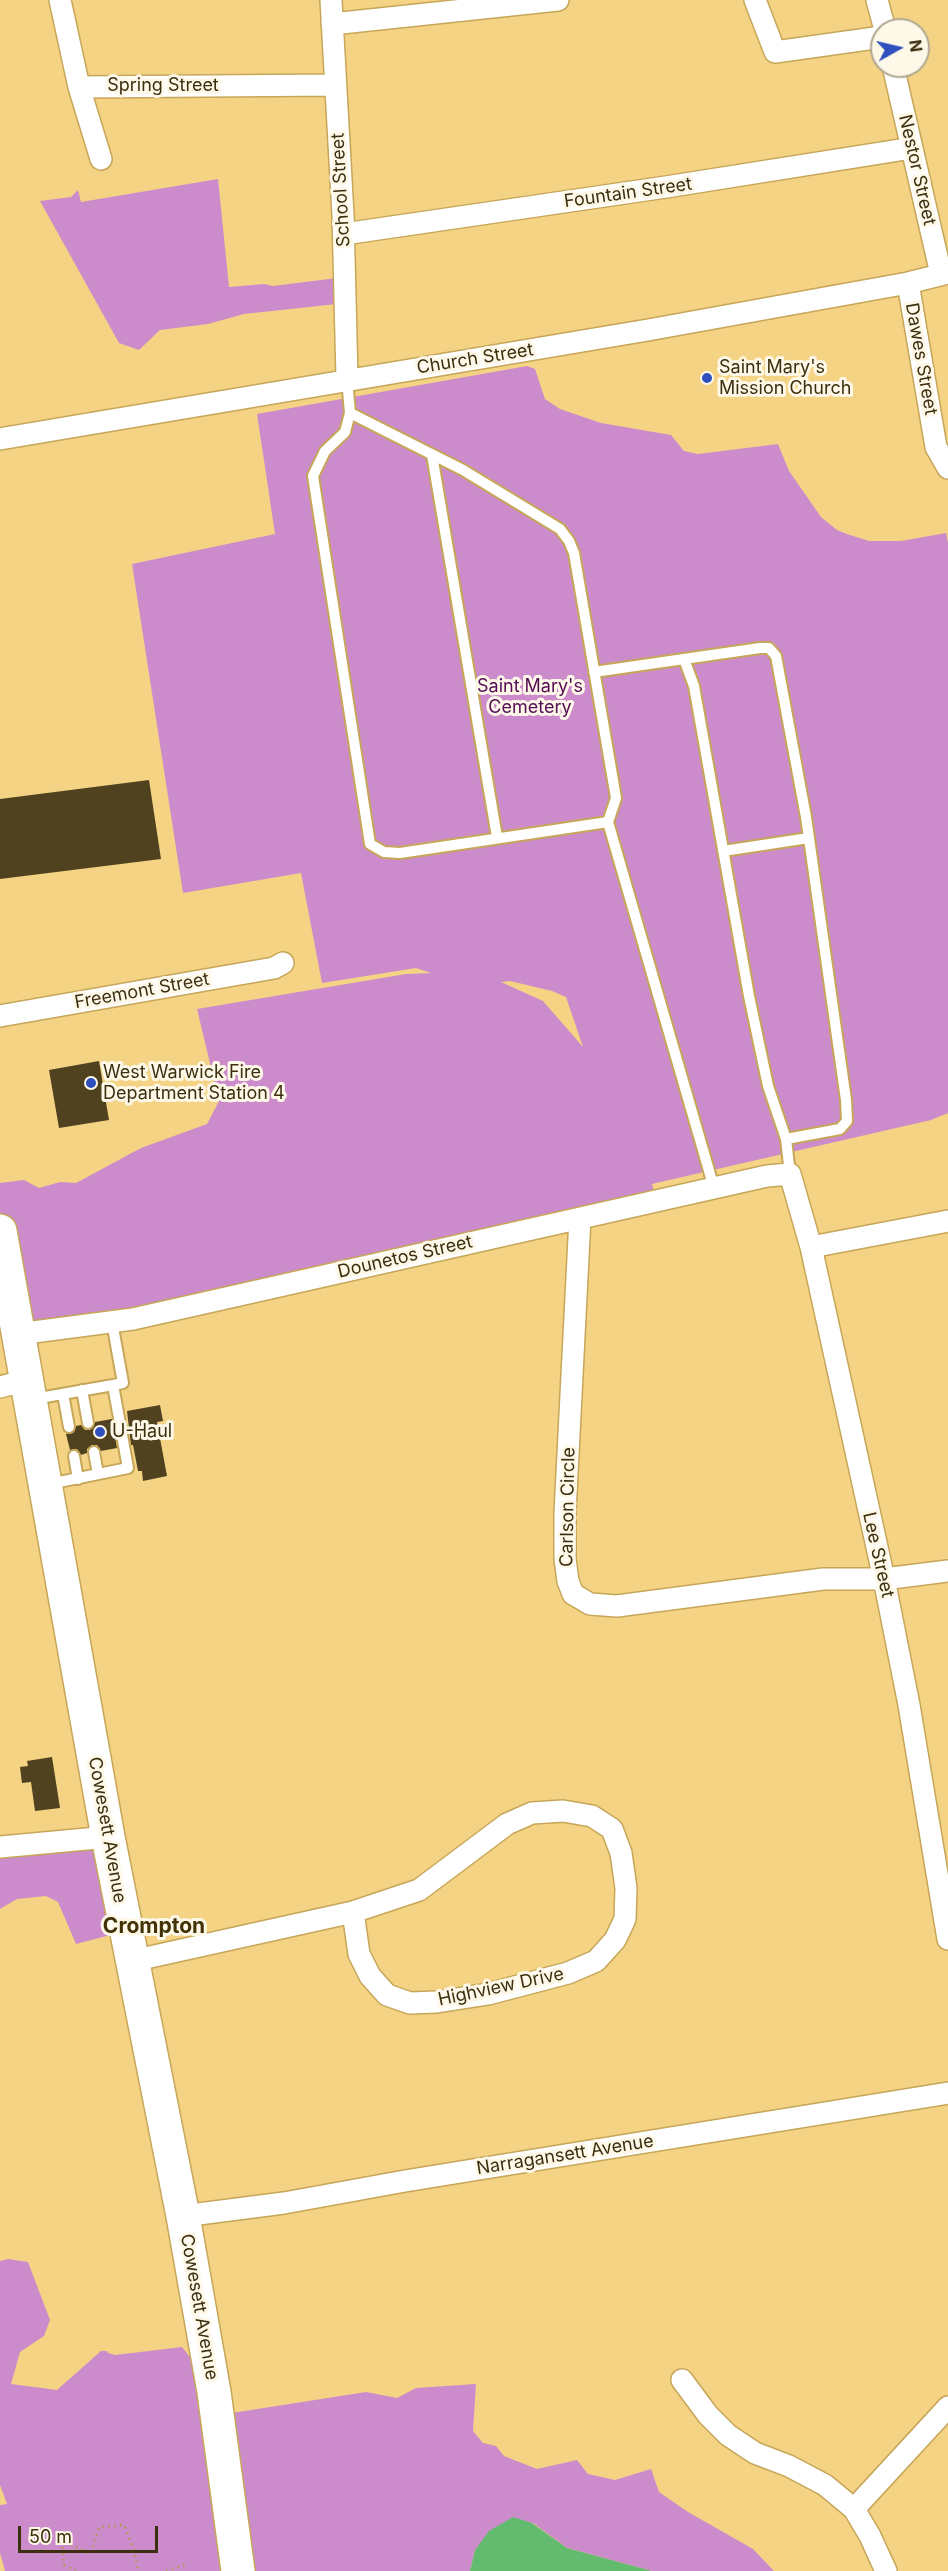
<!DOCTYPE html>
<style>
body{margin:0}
#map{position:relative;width:948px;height:2571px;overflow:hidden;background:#f5d385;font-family:Inter,sans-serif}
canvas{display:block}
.north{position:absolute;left:870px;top:18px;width:60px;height:60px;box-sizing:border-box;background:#fef8e9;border:2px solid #b0a891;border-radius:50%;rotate:82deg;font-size:16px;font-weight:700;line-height:24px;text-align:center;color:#3c2f0e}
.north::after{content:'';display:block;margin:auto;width:21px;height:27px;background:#2f4fbf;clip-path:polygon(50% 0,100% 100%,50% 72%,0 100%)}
.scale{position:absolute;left:18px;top:2526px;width:140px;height:27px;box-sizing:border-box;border:3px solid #3c2f0e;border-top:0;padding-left:8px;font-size:18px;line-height:21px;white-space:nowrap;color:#3c2f0e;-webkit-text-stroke:4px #fef8e9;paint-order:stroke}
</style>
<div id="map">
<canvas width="948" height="2571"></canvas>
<div class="north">N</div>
<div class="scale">50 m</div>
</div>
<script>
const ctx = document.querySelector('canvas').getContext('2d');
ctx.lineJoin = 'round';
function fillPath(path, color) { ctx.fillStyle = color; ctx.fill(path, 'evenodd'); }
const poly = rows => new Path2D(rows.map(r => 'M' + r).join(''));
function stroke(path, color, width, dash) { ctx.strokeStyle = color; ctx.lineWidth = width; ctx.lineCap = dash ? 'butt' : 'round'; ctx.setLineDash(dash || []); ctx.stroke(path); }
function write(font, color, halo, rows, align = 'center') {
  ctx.font = font + ' Inter,sans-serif'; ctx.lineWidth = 6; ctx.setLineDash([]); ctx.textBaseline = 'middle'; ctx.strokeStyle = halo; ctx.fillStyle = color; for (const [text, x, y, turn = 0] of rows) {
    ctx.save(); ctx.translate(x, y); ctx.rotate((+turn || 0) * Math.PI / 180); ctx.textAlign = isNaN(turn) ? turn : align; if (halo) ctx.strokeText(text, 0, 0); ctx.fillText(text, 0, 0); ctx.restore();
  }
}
fillPath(poly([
 [218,179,229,287,264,284,273,286,345,277,346,303,244,314,208,324,160,330,139,350,119,343,40,201,71,197,78,190,81,202],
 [527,366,535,369,545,399,560,409,601,423,671,435,684,451,698,454,778,444,789,471,821,517,837,530,847,534,869,541,901,541,946,533,948,543,948,1113,931,1120,652,1184,656,1200,578,1219,16,1332,0,1270,0,1183,24,1180,39,1188,60,1182,76,1183,141,1148,207,1124,219,1101,197,1009,406,974,431,973,416,968,322,983,301,873,183,893,132,564,275,534,257,414],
 [510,981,552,991,566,997,583,1047,543,1001,501,982],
 [105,1836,126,1931,76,1944,58,1902,46,1896,17,1899,0,1909,0,1844],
 [8,2259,28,2262,50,2320,44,2336,20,2352,11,2384,57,2390,101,2351,107,2351,108,2353,115,2355,182,2347,206,2378,219,2415,366,2392,397,2398,416,2388,476,2384,473,2431,483,2443,496,2446,504,2456,537,2469,577,2460,588,2474,615,2480,651,2469,659,2492,688,2512,753,2549,774,2571,652,2571,567,2548,533,2523,475,2550,470,2571,5,2571,0,2553,0,2505,7,2504,0,2485,0,2261]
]), '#cc8ccb');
fillPath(poly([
 [513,2517,532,2523,567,2548,652,2571,470,2571,475,2550,489,2531]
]), '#63bb70');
fillPath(poly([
 [149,780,161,859,0,879,0,799],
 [99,1061,109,1120,59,1128,49,1070],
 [160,1405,163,1421,157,1422,167,1476,143,1481,142,1471,138,1471,133,1445,131,1445,127,1411],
 [112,1419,117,1448,101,1451,97,1445,92,1445,87,1449,87,1453,81,1455,77,1449,70,1450,66,1434,73,1433,76,1426,81,1425,85,1430,90,1430,95,1422],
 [52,1757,60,1808,35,1811,31,1782,22,1783,20,1767,28,1766,27,1761]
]), '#50421f');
const service = poly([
 [347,379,350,413,345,432,325,451,313,476,370,844,384,852,400,853,608,822],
 [350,413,463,470,560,529,569,541,574,553,616,798,608,822,714,1188],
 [432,455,497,837],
 [594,672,760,648,769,648,776,656,806,817,846,1100,847,1121,840,1129,786,1139,768,1086,749,996,694,686,684,659],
 [723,851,809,838],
 [786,1139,790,1174],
 [112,1322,123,1383,113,1385],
 [82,1390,88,1423],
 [63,1394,69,1427],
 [34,1399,113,1385,128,1468,49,1484],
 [94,1452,98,1474],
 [74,1456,78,1479]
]);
const minor = poly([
 [60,0,79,87,101,159],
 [331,0,343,215,347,379],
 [755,0,775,52,882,37],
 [877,0,885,30],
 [332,24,558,0],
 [893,66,941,274],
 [79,87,335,85],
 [344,234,666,187,912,148],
 [908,283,936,447,948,468],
 [0,439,648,330,908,283,948,273],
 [0,1016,274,968,283,963],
 [580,1218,565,1513,565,1559,568,1581,573,1594,590,1604,617,1606,823,1579,884,1579,948,1571],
 [811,1247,948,1221],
 [18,1334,133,1319,767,1176,790,1174,811,1247,884,1579,909,1705,948,1939],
 [0,1387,27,1380],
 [563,1811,592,1816,612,1829,621,1853,626,1888,625,1919,615,1940,596,1961,568,1973,488,1994,437,2002,410,2003,387,1995,370,1976,359,1954,353,1912,419,1890,507,1824,532,1813,563,1811],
 [0,1847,108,1837],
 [132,1961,353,1912],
 [183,2216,284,2203,405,2181,948,2093],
 [682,2380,708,2415,728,2435,755,2453,789,2466,825,2485,854,2509,870,2536,886,2571],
 [854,2509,948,2407]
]);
const primary = poly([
 [0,1231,108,1837,183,2216,214,2392,238,2571]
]);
stroke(service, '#c6a658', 14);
stroke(minor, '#c6a658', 24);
stroke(primary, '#c6a658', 36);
stroke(poly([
 [76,2571,64,2565,62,2540,91,2554,99,2527,124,2525,134,2549,138,2571],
 [166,2571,187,2564]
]), '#b2985a', 3, [1.5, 4.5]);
stroke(service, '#fff', 10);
stroke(minor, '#fff', 21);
stroke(primary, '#fff', 33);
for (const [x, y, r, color] of [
 [707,378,6,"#2f4fbf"],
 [91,1083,6,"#2f4fbf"],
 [100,1432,6,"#2f4fbf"]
]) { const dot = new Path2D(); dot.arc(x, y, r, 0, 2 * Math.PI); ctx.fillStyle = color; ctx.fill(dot); stroke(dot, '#fef8e9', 2); }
write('18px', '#3c2f0e', '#fef8e9', [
 ["Spring Street",163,86],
 ["Nestor Street",917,170,77],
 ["School Street",341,190,-93],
 ["Fountain Street",628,193,-8],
 ["Church Street",475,359,-9],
 ["Dawes Street",921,359,80],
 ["Freemont Street",142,991,-10],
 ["Dounetos Street",405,1257,-13],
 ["Carlson Circle",568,1507,-89],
 ["Lee Street",878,1555,77],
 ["Cowesett Avenue",107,1830,80],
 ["Highview Drive",501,1987,-12],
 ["Narragansett Avenue",565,2155,-9],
 ["Cowesett Avenue",199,2307,80]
]);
write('18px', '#3c2f0e', '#fef8e9', [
 ["Saint Mary's",719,368],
 ["Mission Church",719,389],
 ["West Warwick Fire",103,1073],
 ["Department Station 4",103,1094],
 ["U-Haul",112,1432]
], 'left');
write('18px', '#550d56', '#fef8e9', [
 ["Saint Mary's",530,687],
 ["Cemetery",530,708]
]);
write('bold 21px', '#423206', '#fef8e9', [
 ["Crompton",154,1927]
]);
</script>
